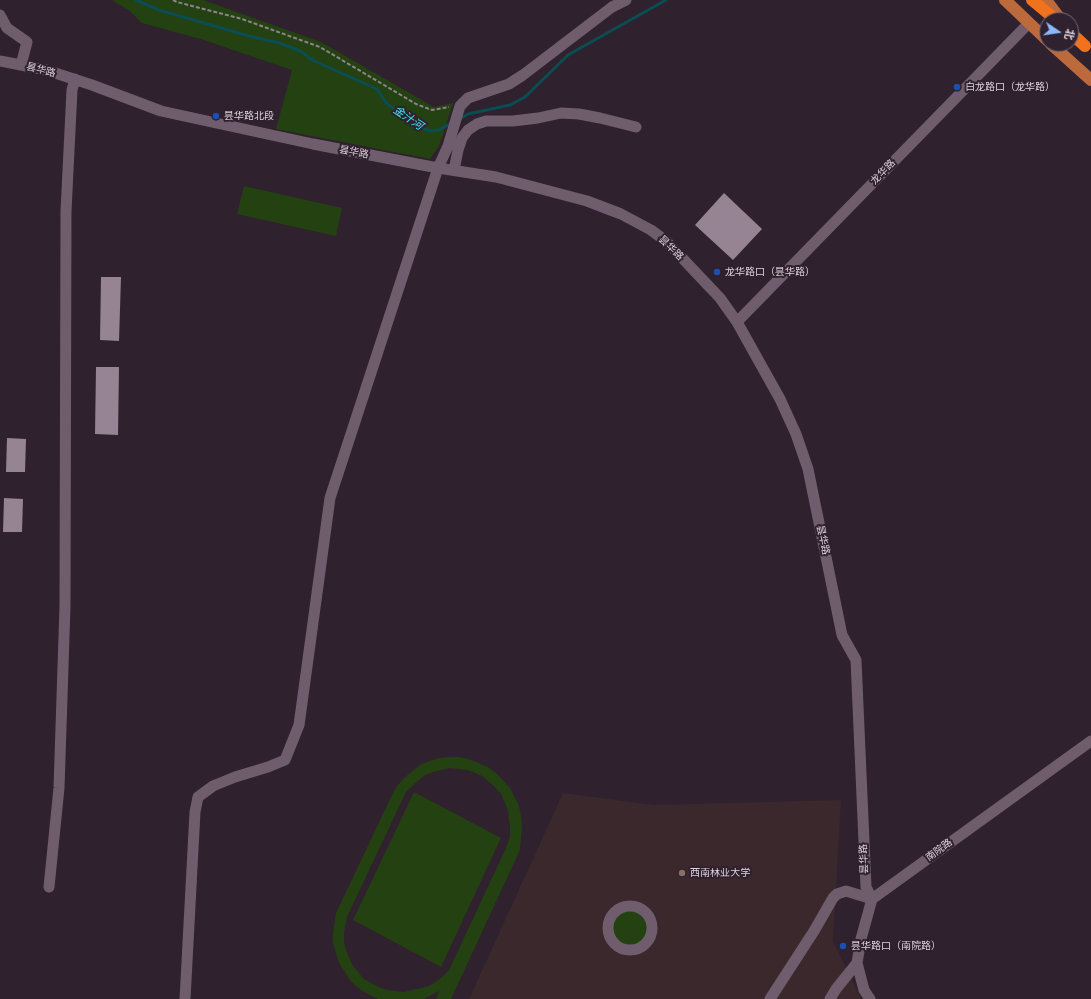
<!DOCTYPE html>
<meta charset="utf-8">
<style>
body{margin:0}
#map{position:relative;width:1091px;height:999px;overflow:hidden;background:#2f212e;font-family:"Public Sans","Noto Sans SC",sans-serif}
canvas{display:block}
.north{position:absolute;left:1039px;top:12px;width:40px;height:40px;box-sizing:border-box;background:#2f212e;border:1px solid #756974;border-radius:50%;rotate:103deg;font-size:11px;font-weight:700;line-height:16px;text-align:center;color:#dfd5de}
.north::after{content:'';display:block;margin:auto;width:14px;height:18px;background:#8abafc;clip-path:polygon(50% 0,100% 100%,50% 72%,0 100%)}
</style>
<div id="map">
<canvas width="1091" height="999"></canvas>
<div class="north">北</div>
</div>
<script>
const ctx = document.querySelector('canvas').getContext('2d');
ctx.lineJoin = 'round';
function fillPath(path, color) { ctx.fillStyle = color; ctx.fill(path, 'evenodd'); }
const poly = rows => new Path2D(rows.map(r => 'M' + r).join(''));
function stroke(path, color, width, dash) { ctx.strokeStyle = color; ctx.lineWidth = width; ctx.lineCap = dash ? 'butt' : 'round'; ctx.setLineDash(dash || []); ctx.stroke(path); }
function write(font, color, halo, rows, align = 'center') {
  ctx.font = font + ' "Public Sans","Noto Sans SC",sans-serif'; ctx.lineWidth = 4; ctx.setLineDash([]); ctx.textBaseline = 'middle'; ctx.strokeStyle = halo; ctx.fillStyle = color; for (const [text, x, y, turn = 0] of rows) {
    ctx.save(); ctx.translate(x, y); ctx.rotate((+turn || 0) * Math.PI / 180); ctx.textAlign = isNaN(turn) ? turn : align; if (halo) ctx.strokeText(text, 0, 0); ctx.fillText(text, 0, 0); ctx.restore();
  }
}
fillPath(poly([
 [563,793,654,805,841,800,833,941,861,999,469,999]
]), '#3b282c');
fillPath(poly([
 [112,0,203,0,321,42,434,107,453,103,439,146,430,159,276,129,292,70,204,40,142,23,130,11],
 [244,186,342,208,336,236,237,214],
 [449,757,459,757,469,759,488,767,496,773,510,788,519,806,521,816,522,827,520,850,451,999,436,999,439,991,424,999,378,999,366,993,357,987,350,980,339,963,333,943,333,933,336,913,392,795,397,786,404,778,420,765,429,761,439,758],
 [450,768,467,770,475,773,482,776,495,787,501,794,508,810,510,828,510,837,506,848,449,970,440,979,429,986,421,988,404,992,387,990,379,987,364,979,353,966,346,950,344,942,344,933,347,917,406,792,412,786,425,775,433,772],
 [414,792,501,838,441,967,353,920],
 '613 928a17 17 0 1 1 34 0a17 17 0 1 1-34 0Z'
]), '#244111');
stroke(poly([
 [136,0,159,10,249,36,280,43,300,51,314,61,377,89,387,104,424,129,432,131,439,130,451,123],
 [460,119,468,114,510,105,525,97,568,55,666,0]
]), '#0a4d53', 3);
fillPath(poly([
 [724,193,762,229,733,260,695,225],
 [101,277,121,277,119,341,100,340],
 [96,367,119,367,118,435,95,434],
 [7,438,26,439,25,472,6,472],
 [4,498,23,499,22,532,3,532]
]), '#968494');
stroke(poly([
 [173,0,177,2,242,19,320,47,416,104,432,110,449,107]
]), '#8e828d', 2, [4, 2]);
stroke(poly([
 [0,15,7,28,27,42,21,65],
 [0,61,46,70,92,85,161,111,313,144,438,168,496,177,587,201,621,214,651,230,667,242,720,298,737,322,780,399,796,434,808,469,842,635,856,660,866,887,872,899],
 [454,170,458,150,462,138,468,130,477,124,486,121,513,121,538,118,561,113,579,114,600,118,636,127],
 [737,322,1029,23],
 [49,887,59,788,65,606,66,211,72,90,75,79],
 '608 928a22 22 0 1 1 44 0a22 22 0 1 1-44 0Z',
 [185,999,195,812,198,797,213,786,235,777,268,767,285,760,299,725,330,498,438,168,448,146,460,106,468,98,509,84,523,75,612,7,626,0],
 [770,999,814,931,833,898,837,894,846,891,872,899],
 [830,999,836,989,857,963],
 [870,999,864,990,857,963,861,939,872,899,1091,741]
]), '#6f5d6d', 11);
stroke(poly([
 [1005,0,1047,40],
 [1046,0,1061,20],
 [1051,44,1091,80]
]), '#bc6a3c', 12);
stroke(poly([
 [1032,0,1056,20],
 [1071,33,1085,46]
]), '#f0721c', 12);
for (const [x, y, r, color] of [
 [957,87,4,"#1a4fb4"],
 [216,116,4,"#1a4fb4"],
 [717,272,4,"#1a4fb4"],
 [682,873,4,"#8d6e63"],
 [843,946,4,"#1a4fb4"]
]) { const dot = new Path2D(); dot.arc(x, y, r, 0, 2 * Math.PI); ctx.fillStyle = color; ctx.fill(dot); stroke(dot, '#2f212e', 1.5); }
write('10px', '#dfd5de', '#2f212e', [
 ["昙华路",41,70,14],
 ["昙华路",354,152,11],
 ["龙华路",883,172,-46],
 ["昙华路",671,248,44],
 ["昙华路",823,540,78],
 ["南院路",939,850,-36],
 ["昙华路",864,859,-93]
]);
write('10px', '#dfd5de', '#2f212e', [
 ["白龙路口（龙华路）",965,87],
 ["昙华路北段",224,116],
 ["龙华路口（昙华路）",725,272],
 ["西南林业大学",690,873],
 ["昙华路口（南院路）",851,946]
], 'left');
write('italic 11px', '#41eaf9', '#2f212e', [
 ["金汁河",408,118,34]
]);
</script>
